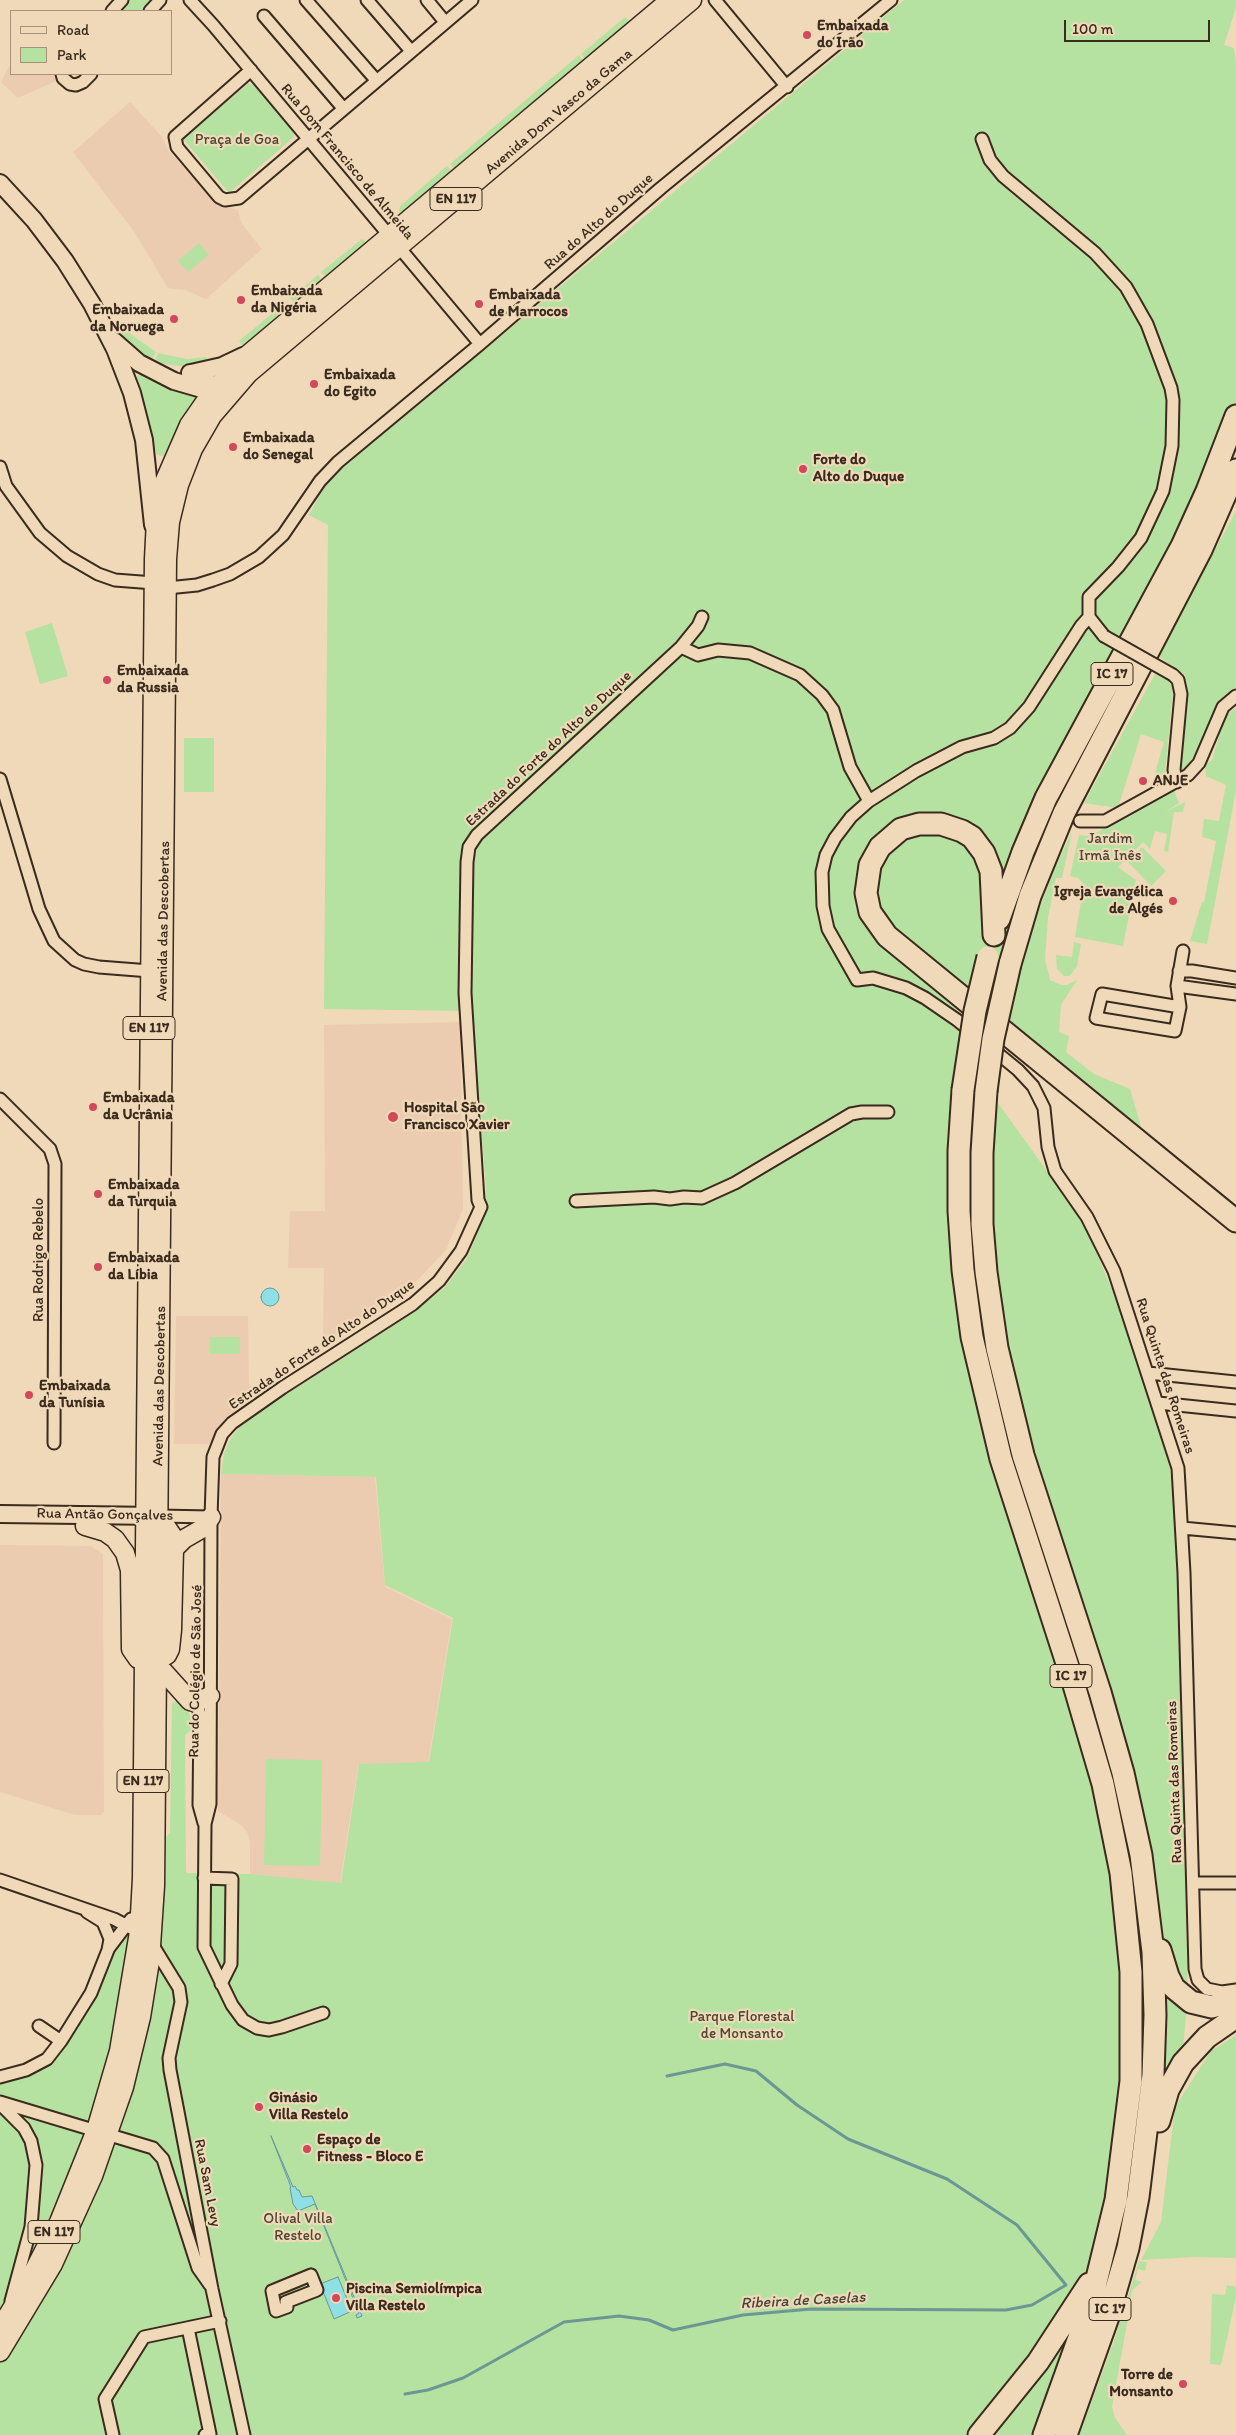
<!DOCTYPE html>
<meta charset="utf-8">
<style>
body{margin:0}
#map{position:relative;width:1236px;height:2435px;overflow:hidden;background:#efd9b8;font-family:Itim,sans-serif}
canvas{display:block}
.legend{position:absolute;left:10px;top:10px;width:162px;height:65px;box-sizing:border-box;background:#efd9b8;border:1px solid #a7937a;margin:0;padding:6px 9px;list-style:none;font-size:15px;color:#3b2a1e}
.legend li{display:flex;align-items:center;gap:10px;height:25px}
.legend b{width:25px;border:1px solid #a7937a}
.scale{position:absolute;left:1064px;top:20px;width:146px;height:22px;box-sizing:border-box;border:2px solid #3b2a1e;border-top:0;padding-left:6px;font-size:15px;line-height:18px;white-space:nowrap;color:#3b2a1e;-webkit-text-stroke:4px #efd9b8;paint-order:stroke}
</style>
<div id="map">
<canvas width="1236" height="2435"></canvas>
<ul class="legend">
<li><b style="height:6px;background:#efd9b8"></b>Road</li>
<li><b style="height:14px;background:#b5e2a0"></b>Park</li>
</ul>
<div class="scale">100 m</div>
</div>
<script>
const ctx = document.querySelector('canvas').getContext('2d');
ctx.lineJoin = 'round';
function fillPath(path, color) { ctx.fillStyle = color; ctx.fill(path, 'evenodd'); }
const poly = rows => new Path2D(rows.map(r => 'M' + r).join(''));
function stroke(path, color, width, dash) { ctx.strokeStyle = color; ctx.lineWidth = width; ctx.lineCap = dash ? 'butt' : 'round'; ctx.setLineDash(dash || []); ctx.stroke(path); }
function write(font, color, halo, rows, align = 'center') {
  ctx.font = font + ' Itim,sans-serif'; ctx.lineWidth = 4.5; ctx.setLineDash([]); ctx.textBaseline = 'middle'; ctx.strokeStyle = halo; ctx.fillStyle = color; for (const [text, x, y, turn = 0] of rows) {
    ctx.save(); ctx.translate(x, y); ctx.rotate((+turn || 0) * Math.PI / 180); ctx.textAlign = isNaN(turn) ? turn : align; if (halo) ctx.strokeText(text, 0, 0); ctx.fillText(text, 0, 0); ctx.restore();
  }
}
fillPath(poly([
 [11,63,11,74,54,74,56,81,18,98,1,82],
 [130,102,162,137,168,150,216,204,238,210,241,223,262,249,206,299,185,290,168,288,135,233,73,152],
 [460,1022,463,1209,446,1250,407,1291,323,1344,324,1268,288,1268,290,1211,325,1211,324,1025],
 [176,1316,248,1316,249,1383,257,1395,226,1417,209,1444,174,1444],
 [221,1474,375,1477,385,1587,452,1619,428,1763,358,1766,340,1884,250,1874,250,1842,247,1832,241,1825,218,1811],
 [0,1545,91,1546,103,1554,104,1812,101,1815,75,1815,0,1792]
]), '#ecccb0');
fillPath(poly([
 [122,0,160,0,150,11,112,11],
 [904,0,1236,0,1236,8,1224,45,1234,48,1236,62,1236,442,1057,804,1027,872,1004,942,989,1001,977,1074,1065,1196,1089,1235,1114,1295,1150,1394,1167,1451,1175,1501,1188,1996,1182,2057,1128,2193,1102,2301,1055,2435,0,2435,0,2078,53,2051,103,1964,164,1872,165,1838,170,1833,172,1703,179,1701,182,1704,189,1713,192,1724,192,1729,185,1735,186,1873,250,1874,341,1883,359,1764,429,1762,453,1618,385,1585,376,1477,221,1474,224,1453,231,1438,241,1425,265,1408,414,1312,444,1288,466,1260,476,1237,486,1189,472,1011,324,1009,328,525,309,515,323,489,339,471],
 [625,17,631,23,586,60,581,54],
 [579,55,584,62,455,170,450,164],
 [249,83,257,87,293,132,294,137,229,193,183,139],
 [447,166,453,172,404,213,399,212,400,206],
 [362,239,366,242,366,245,327,278,321,272],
 [199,243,209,255,188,272,178,261],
 [318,275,323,281,296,304,290,298],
 [287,301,292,307,244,347,239,341],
 [119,319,132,335,156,352,152,359,134,349,118,332,112,323],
 [158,353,187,359,206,357,208,365,187,367,164,364,155,361],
 [144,373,199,395,164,456,157,455,154,444,152,444,135,380,138,375],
 [1236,511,1236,687,1222,698,1199,750,1182,772,1180,767,1185,675,1158,656],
 [52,623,68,676,40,684,25,632],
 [1155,674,1169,681,1173,691,1164,784,1149,794,1164,742,1141,734,1118,808,1084,803],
 [1236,708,1236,791,1207,944,1190,941,1202,902,1204,902,1216,841,1202,837,1204,819,1219,821,1226,785,1206,776,1205,764,1212,760,1225,716],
 [184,738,214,738,214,792,184,792],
 [1174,791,1179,803,1165,812,1185,802,1183,812,1174,812,1168,852,1164,851,1167,834,1155,831,1150,849,1143,842,1118,867,1136,880,1123,946,1075,937,1084,884,1078,878,1070,876,1079,835,1088,836,1100,831,1108,824],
 [1072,832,1062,878,1056,878,1048,917,1045,959,1050,980,1061,985,1067,985,1077,980,1061,1005,1059,1032,1069,1036,1066,1052,1094,1074,1130,1089,1145,1140,1009,1027,1020,971,1035,920,1056,865],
 [1142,847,1166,871,1151,886,1127,861],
 [1074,942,1081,944,1077,966,1070,976,1064,976,1057,969,1056,955,1072,957],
 [210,1337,240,1337,240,1354,210,1354],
 [266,1759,322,1760,320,1866,264,1865],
 [1236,2035,1236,2258,1193,2257,1141,2260,1161,2222,1175,2107,1211,2051],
 [1139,2261,1147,2262,1145,2271,1138,2269,1135,2280,1142,2282,1133,2289,1128,2305,1128,2318,1112,2407,1115,2418,1127,2435,1079,2435,1114,2341],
 [1227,2285,1236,2287,1236,2297,1221,2365,1210,2364,1212,2294,1225,2295]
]), '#b5e2a0');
const water = poly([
 '261 1297a9 9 0 1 1 18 0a9 9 0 1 1-18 0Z',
 [271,2136,293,2187,295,2186,297,2190,299,2190,302,2197,312,2196,362,2316,357,2318,356,2315,359,2313,315,2204,298,2211,293,2204,290,2188,291,2187,271,2136],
 [338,2277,352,2311,334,2319,320,2284,338,2277]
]);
fillPath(water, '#8ee0e4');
stroke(water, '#6d9795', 1);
stroke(poly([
 [405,2394,428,2390,463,2378,564,2322,619,2316,649,2320,673,2330,743,2315,811,2309,1006,2310,1032,2305,1066,2285,1017,2225,947,2179,848,2139,797,2105,756,2071,725,2064,667,2076]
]), '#6d9795', 3);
const street = poly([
 [190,0,213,25,480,344],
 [306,0,376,80],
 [367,0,411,51],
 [427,0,445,22],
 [715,0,787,87],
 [112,11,122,0],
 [150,11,160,0],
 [264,16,343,108],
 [251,70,175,137,177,147,219,197,225,200,239,198,472,0],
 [62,74,63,78,70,84,76,85,83,82,91,74],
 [982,139,990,160,1003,176,1095,253,1126,287,1147,324,1171,388,1173,400,1172,446,1163,491,1141,538,1118,567,1089,597,1089,617,1104,636],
 [0,467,6,486,40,533,67,556,98,574,115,580,154,583],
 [167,588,197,585,213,580,230,574,259,557,283,535,320,481,338,462,480,344,661,188,891,0],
 [1089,617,1081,626,1029,707,1010,728,994,738,962,747,916,771,869,801,851,817,835,838,826,855,822,872,823,906,828,929,857,980,873,978,906,988,925,998,957,1020,1018,1070,1033,1086,1044,1108,1048,1147,1055,1171,1087,1217,1114,1271,1178,1468,1184,1573,1195,1969,1198,1980,1207,1989,1222,1992,1236,1990],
 [681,647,698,655,718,650,750,653,800,675,822,695,833,710,850,767,869,801],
 [1173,675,1178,680,1181,694,1174,770,1177,782],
 [0,779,39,909,54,941,75,960,84,964,99,967,150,971],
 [1080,821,1105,821,1188,775,1199,763,1223,707,1236,696],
 [1179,971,1192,971,1236,978],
 [1177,986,1236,994],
 [1180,1007,1102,994,1096,1018,1175,1031,1180,1007,1177,986,1183,951],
 [0,1099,50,1149,55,1164,54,1443],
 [576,1201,654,1197,670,1199,684,1197,702,1198,735,1183,851,1114,862,1112,888,1112],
 [1148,1373,1236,1382],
 [1158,1403,1236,1411],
 [159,1516,211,1517],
 [1182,1528,1236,1533],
 [197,1702,200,1716,199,1805,204,1823],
 [204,1878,232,1879,231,1964,221,1984],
 [0,1880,114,1919,139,1932],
 [1193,1883,1236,1883],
 [152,1944,179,1988,181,2002,169,2058,170,2070,212,2289,244,2435],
 [109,1948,131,1919],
 [323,2013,282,2027,269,2030,257,2028,243,2020,232,2005,204,1947,205,1824,210,1804,211,1517,213,1457,222,1434,232,1423,282,1388,413,1304,439,1281,461,1251,481,1207,478,1200,465,993,467,862,469,847,477,835,681,647,698,626,702,617],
 [39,2026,61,2041],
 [0,2077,26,2070,47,2059,61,2041,91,1993,108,1950,110,1939,103,1922,87,1912],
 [0,2102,153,2148,163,2159,198,2268,210,2285],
 [0,2104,24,2128,31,2141,36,2165,31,2227,11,2301],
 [311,2275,317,2290,286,2302,287,2307,276,2311,272,2291,311,2275],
 [188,2328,210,2434,205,2435],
 [113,2435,105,2399,144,2337,220,2321]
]);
const secondary = poly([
 [0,183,34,220,65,261,92,304,115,349,132,393,144,440,153,525],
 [114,341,139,363,174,381,212,392,207,380,190,373],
 [191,373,222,366,243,356],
 [0,1514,159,1516]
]);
const primary = poly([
 [85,1526,105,1532,115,1539,125,1553,130,1570,131,1649,138,1659,153,1663,167,1655,170,1649,172,1630,174,1549,172,1535,159,1516],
 [174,1549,184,1539,203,1528,211,1517],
 [152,1664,164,1672,190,1701,197,1702,210,1696],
 [0,2328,27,2284,59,2222,96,2130,119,2051,139,1932,142,1878,154,559,156,520,165,480,189,425,212,392,239,362,670,0],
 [0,2352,53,2264,93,2176,124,2087,141,2017,150,1961,155,1886,167,559,170,522,179,485,193,449,212,416,249,373,692,0]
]);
const highway = poly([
 [999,919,1023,852,1046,798,1182,546,1207,491,1236,416],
 [994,935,991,871,984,853,972,837,962,831,941,824,919,824,901,829,880,847,870,865,866,893,870,912,887,936,1236,1221],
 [1010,964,1030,896,1064,813,1201,550,1236,470],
 [963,1090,959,1151,959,1211,963,1270,972,1337,1001,1459,1074,1685,1103,1784,1121,1873,1131,1972,1131,2081,1116,2200,1090,2307,1044,2435],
 [986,1091,982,1153,982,1224,986,1272,997,1348,1023,1455,1100,1692,1123,1773,1141,1855,1153,1952,1155,2015,1153,2075,1138,2197,1128,2248,1108,2317,1066,2435],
 [1160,1950,1168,1976,1174,1988,1191,2002,1212,2007,1236,2000],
 [1159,2121,1168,2090,1183,2063,1207,2037,1236,2017],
 [979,2435,1038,2362,1089,2284]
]);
stroke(street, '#3b2a1e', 15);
stroke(secondary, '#3b2a1e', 20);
stroke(primary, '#3b2a1e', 21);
stroke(highway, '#3b2a1e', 25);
stroke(street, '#efd9b8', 11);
stroke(secondary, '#efd9b8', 16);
stroke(primary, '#efd9b8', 18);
stroke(highway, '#efd9b8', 21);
const streetBridge = poly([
 [1104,636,1173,675]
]);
const highwayBridge = poly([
 [963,1090,975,1011,988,957],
 [986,1091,993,1039,1010,964]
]);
stroke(streetBridge, '#3b2a1e', 15, []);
stroke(highwayBridge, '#3b2a1e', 25, []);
stroke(streetBridge, '#efd9b8', 11);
stroke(highwayBridge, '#efd9b8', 21);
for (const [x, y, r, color] of [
 [807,35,5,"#d1495b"],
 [241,300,5,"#d1495b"],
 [479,304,5,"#d1495b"],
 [174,319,5,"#d1495b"],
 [314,384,5,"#d1495b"],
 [233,447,5,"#d1495b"],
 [803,469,5,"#d1495b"],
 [107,680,5,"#d1495b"],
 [1143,781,5,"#d1495b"],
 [1173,901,5,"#d1495b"],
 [93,1107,5,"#d1495b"],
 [393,1117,6,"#d1495b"],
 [98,1194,5,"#d1495b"],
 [98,1267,5,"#d1495b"],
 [29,1395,5,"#d1495b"],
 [259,2107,5,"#d1495b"],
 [307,2149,5,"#d1495b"],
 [336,2298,5,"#d1495b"],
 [1183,2384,5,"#d1495b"]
]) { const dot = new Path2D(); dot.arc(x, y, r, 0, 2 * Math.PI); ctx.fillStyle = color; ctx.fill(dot); stroke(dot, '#efd9b8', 2); }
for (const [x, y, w] of [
 [456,199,52],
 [1112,674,42],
 [149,1028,52],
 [1071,1676,42],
 [143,1781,52],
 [54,2232,52],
 [1110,2309,42]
]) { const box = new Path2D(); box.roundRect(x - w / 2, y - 11.5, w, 23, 4); ctx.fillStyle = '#efd9b8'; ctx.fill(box); stroke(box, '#3b2a1e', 1); }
write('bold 14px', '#3b2a1e', null, [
 ["EN 117",456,199],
 ["IC 17",1112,674],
 ["EN 117",149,1028],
 ["IC 17",1071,1676],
 ["EN 117",143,1781],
 ["EN 117",54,2232],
 ["IC 17",1110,2309]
]);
write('bold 15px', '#3b2a1e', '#efd9b8', [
 ["Embaixada",817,26],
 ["do Irão",817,43],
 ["Embaixada",251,291],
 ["da Nigéria",251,308],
 ["Embaixada",489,295],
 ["de Marrocos",489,312],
 ["Embaixada",164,310,"right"],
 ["da Noruega",164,327,"right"],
 ["Embaixada",324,375],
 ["do Egito",324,392],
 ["Embaixada",243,438],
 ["do Senegal",243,455],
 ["Forte do",813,460],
 ["Alto do Duque",813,477],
 ["Embaixada",117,671],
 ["da Russia",117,688],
 ["ANJE",1153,781],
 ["Igreja Evangélica",1163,892,"right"],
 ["de Algés",1163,909,"right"],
 ["Embaixada",103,1098],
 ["da Ucrânia",103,1115],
 ["Hospital São",404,1108],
 ["Francisco Xavier",404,1125],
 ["Embaixada",108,1185],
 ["da Turquia",108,1202],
 ["Embaixada",108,1258],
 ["da Líbia",108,1275],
 ["Embaixada",39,1386],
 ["da Tunísia",39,1403],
 ["Ginásio",269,2098],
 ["Villa Restelo",269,2115],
 ["Espaço de",317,2140],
 ["Fitness - Bloco E",317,2157],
 ["Piscina Semiolímpica",346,2289],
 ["Villa Restelo",346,2306],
 ["Torre de",1173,2375,"right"],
 ["Monsanto",1173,2392,"right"]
], 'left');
write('15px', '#3b2a1e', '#efd9b8', [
 ["Avenida Dom Vasco da Gama",559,112,-40],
 ["Rua Dom Francisco de Almeida",347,162,50],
 ["Rua do Alto do Duque",599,222,-41],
 ["Estrada do Forte do Alto do Duque",549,749,-43],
 ["Avenida das Descobertas",164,921,-89],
 ["Rua Rodrigo Rebelo",39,1260,-90],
 ["Estrada do Forte do Alto do Duque",322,1345,-34],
 ["Rua Quinta das Romeiras",1165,1376,72],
 ["Avenida das Descobertas",160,1386,-89],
 ["Rua Antão Gonçalves",105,1515,1],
 ["Rua do Colégio de São José",196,1671,-89],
 ["Rua Quinta das Romeiras",1175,1782,-92],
 ["Rua Sam Levy",207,2183,79]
]);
write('15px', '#4d4632', '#efd9b8', [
 ["Praça de Goa",237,140],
 ["Jardim",1110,839],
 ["Irmã Inês",1110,856],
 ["Parque Florestal",742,2017],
 ["de Monsanto",742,2034],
 ["Olival Villa",298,2219],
 ["Restelo",298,2236]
]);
write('italic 16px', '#47453c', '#efd9b8', [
 ["Ribeira de Caselas",803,2301,-3]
]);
</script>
